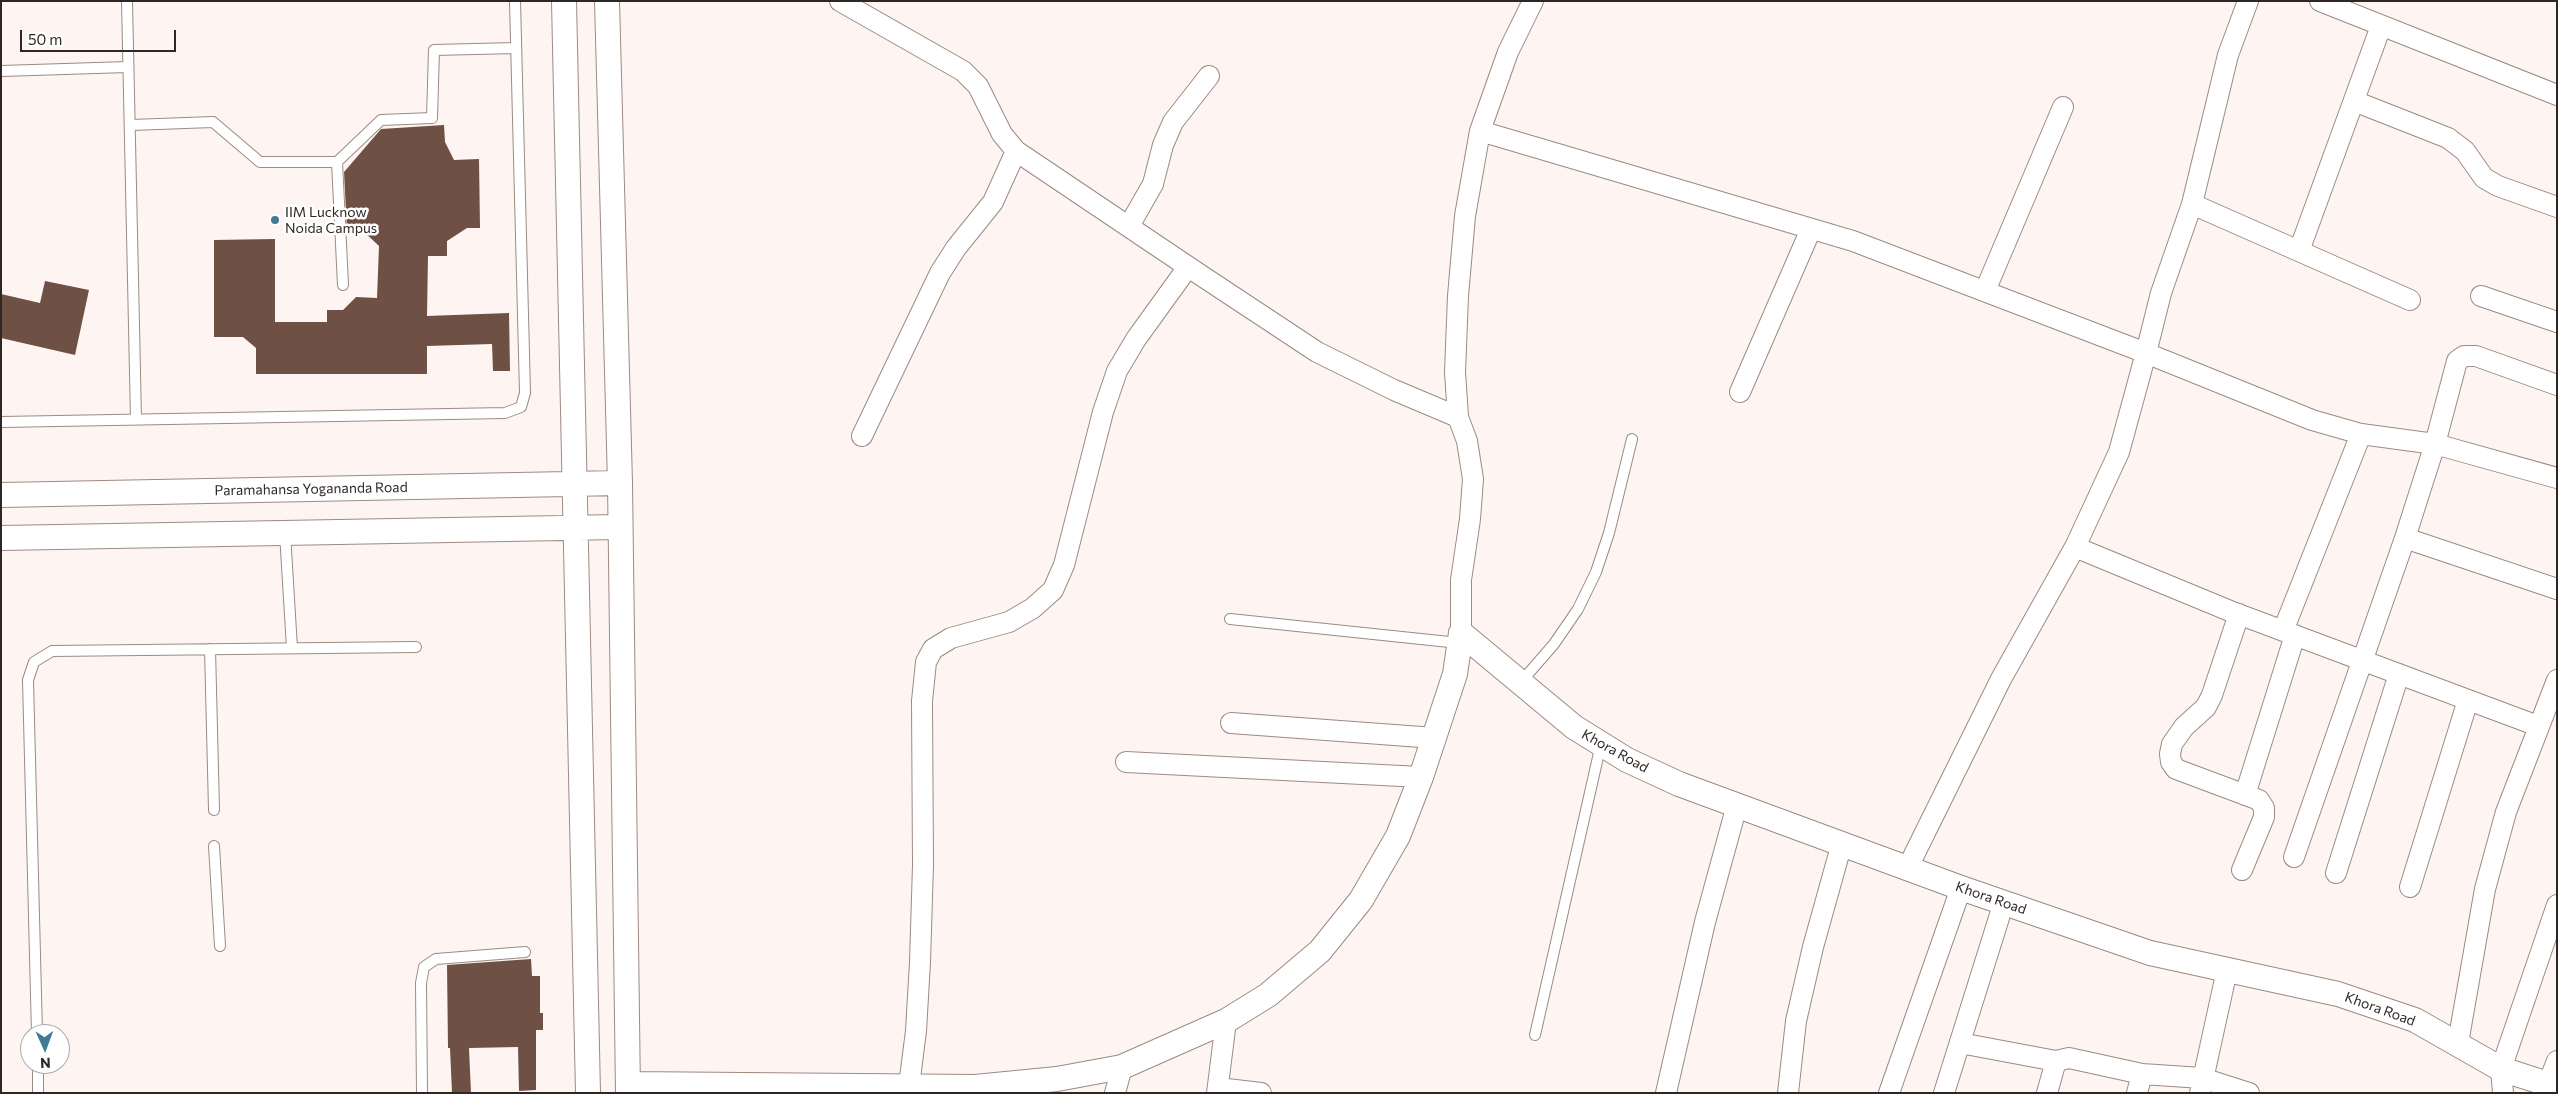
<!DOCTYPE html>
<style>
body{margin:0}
#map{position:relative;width:2558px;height:1094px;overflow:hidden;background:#fef5f2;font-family:Commissioner,sans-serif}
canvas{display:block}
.frame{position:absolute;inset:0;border:2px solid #2e2723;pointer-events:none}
.north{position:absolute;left:20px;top:1024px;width:50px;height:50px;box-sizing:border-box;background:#fff;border:1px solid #aba9a7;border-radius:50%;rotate:178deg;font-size:14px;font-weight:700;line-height:20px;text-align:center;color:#2e2723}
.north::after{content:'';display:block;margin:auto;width:18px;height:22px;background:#3f7c93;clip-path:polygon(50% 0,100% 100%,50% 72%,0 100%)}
.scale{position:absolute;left:20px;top:30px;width:156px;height:22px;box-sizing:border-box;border:2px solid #2e2723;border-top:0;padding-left:6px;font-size:15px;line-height:18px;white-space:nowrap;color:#2e2723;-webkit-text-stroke:4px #fff;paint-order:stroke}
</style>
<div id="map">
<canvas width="2558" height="1094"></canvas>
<div class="frame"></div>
<div class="north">N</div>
<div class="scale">50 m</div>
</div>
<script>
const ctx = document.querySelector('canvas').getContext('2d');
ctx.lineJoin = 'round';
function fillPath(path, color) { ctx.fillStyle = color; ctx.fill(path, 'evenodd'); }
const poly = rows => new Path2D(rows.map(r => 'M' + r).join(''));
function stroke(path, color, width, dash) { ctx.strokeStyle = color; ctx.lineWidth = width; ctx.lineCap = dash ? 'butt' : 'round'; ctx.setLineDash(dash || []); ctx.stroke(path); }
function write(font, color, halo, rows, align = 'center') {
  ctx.font = font + ' Commissioner,sans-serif'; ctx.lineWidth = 5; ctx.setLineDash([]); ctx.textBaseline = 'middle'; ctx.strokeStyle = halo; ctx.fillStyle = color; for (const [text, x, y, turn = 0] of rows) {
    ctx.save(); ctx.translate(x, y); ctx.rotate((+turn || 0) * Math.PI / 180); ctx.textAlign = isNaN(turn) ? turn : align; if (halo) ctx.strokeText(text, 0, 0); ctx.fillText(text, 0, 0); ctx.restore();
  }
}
fillPath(poly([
 [444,125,445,142,454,160,479,159,480,228,467,228,447,241,447,256,428,256,427,316,509,313,510,371,493,371,492,344,427,346,427,374,256,374,256,348,243,337,214,337,214,240,275,239,275,322,327,322,327,310,343,310,356,297,377,298,379,246,362,230,347,231,344,172,381,129],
 [45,281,89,290,75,355,1,338,1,294,40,303],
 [531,959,532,976,540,976,540,1013,543,1013,543,1030,536,1030,536,1090,519,1091,518,1047,469,1048,471,1093,452,1093,450,1048,448,1048,447,965]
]), '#6e5144');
const service = poly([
 [127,1,136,419],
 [1,71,128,67],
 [131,125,213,122,260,162,337,162,381,120,432,118,434,50,516,48],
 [337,162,343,285],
 [1,422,505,413,521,407,525,393,515,1],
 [285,533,292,648],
 [1230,619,1459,643],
 [210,649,214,810],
 [1521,682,1554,644,1578,609,1596,572,1609,533,1632,439],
 [214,846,220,946],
 [37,1034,28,680,34,662,52,651,416,647],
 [1535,1035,1601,744],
 [38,1064,38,1093],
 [422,1093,421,983,424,967,436,959,525,952]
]);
const minor = poly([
 [840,1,963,71,978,86,1002,134,1016,151,1202,276,1317,352,1394,390,1458,417,1467,441,1473,479,1470,519,1461,580,1461,633],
 [2248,1,2228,55,2192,204,2161,293,2146,353,2312,420,2361,434,2435,444,2405,538,2557,589],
 [2320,1,2557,95],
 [2354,101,2448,138,2465,151,2484,178,2498,186,2557,207],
 [1480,131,1853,241,2146,353,2119,452,2075,547,2001,679,1908,867],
 [2192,204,2410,300],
 [1129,226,1153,184,1163,145,1173,122,1209,76],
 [2299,251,2381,26],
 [1985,291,2063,107],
 [2481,296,2557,322],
 [2557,385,2476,356,2464,356,2457,361,2435,444,2557,478],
 [1740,392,1811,229],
 [1458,417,1455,372,1458,296,1465,216,1480,131,1508,52,1533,1],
 [862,436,940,273,956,248,993,202,1016,151],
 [2075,547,2230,611,2538,726],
 [2239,614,2212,695,2206,707,2184,727,2172,744,2170,754,2171,762,2176,769,2259,800,2264,808,2264,817,2242,870],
 [2283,631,2361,434],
 [1231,723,1435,738],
 [1126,762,1421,777],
 [2245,795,2295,635],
 [2294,857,2405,538],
 [2336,873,2399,674],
 [2410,887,2468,700],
 [1960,1043,2056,1061,2069,1058,2142,1074,2202,1078,2249,1093],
 [2458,1043,2485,889,2506,812,2557,680],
 [2548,1084,2557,1061],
 [909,1086,916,1031,920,962,923,865,922,701,926,662,933,649,951,638,1009,622,1033,608,1053,590,1064,565,1103,412,1117,371,1136,339,1188,267],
 [1218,1088,1261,1093],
 [1115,1093,1122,1067],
 [1217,1093,1226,1021],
 [1666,1093,1705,922,1737,805],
 [1788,1093,1796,1021,1813,947,1842,843],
 [1889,1093,1961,888],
 [1944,1093,2004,902],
 [2047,1093,2056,1061],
 [2137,1093,2142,1074],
 [2200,1093,2227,970],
 [2503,1093,2501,1069,2557,905]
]);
const tertiary = poly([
 [564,1,588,1093],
 [607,1,620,483,628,1093],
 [1,495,620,483],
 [1,538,619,527],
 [1461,633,1574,727,1627,760,1679,784,1961,888,2150,953,2338,994,2415,1020,2501,1069,2557,1087],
 [628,1084,975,1087,1057,1079,1122,1067,1226,1021,1268,995,1320,951,1361,900,1398,836,1421,777,1455,674,1461,633]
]);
stroke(service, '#9d8a81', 12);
stroke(minor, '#9d8a81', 22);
stroke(tertiary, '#9d8a81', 26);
stroke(service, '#fff', 10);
stroke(minor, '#fff', 20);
stroke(tertiary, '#fff', 24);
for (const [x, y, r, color] of [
 [275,220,5,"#3f7c93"]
]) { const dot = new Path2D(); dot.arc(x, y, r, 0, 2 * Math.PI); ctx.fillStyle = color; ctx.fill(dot); stroke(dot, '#fff', 2); }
write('14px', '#2e2723', '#fff', [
 ["IIM Lucknow",285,212],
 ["Noida Campus",285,228]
], 'left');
write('14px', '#2e2723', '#fff', [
 ["Paramahansa Yogananda Road",311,489,-1],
 ["Khora Road",1615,751,29],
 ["Khora Road",1991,898,19],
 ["Khora Road",2380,1009,20]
]);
</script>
